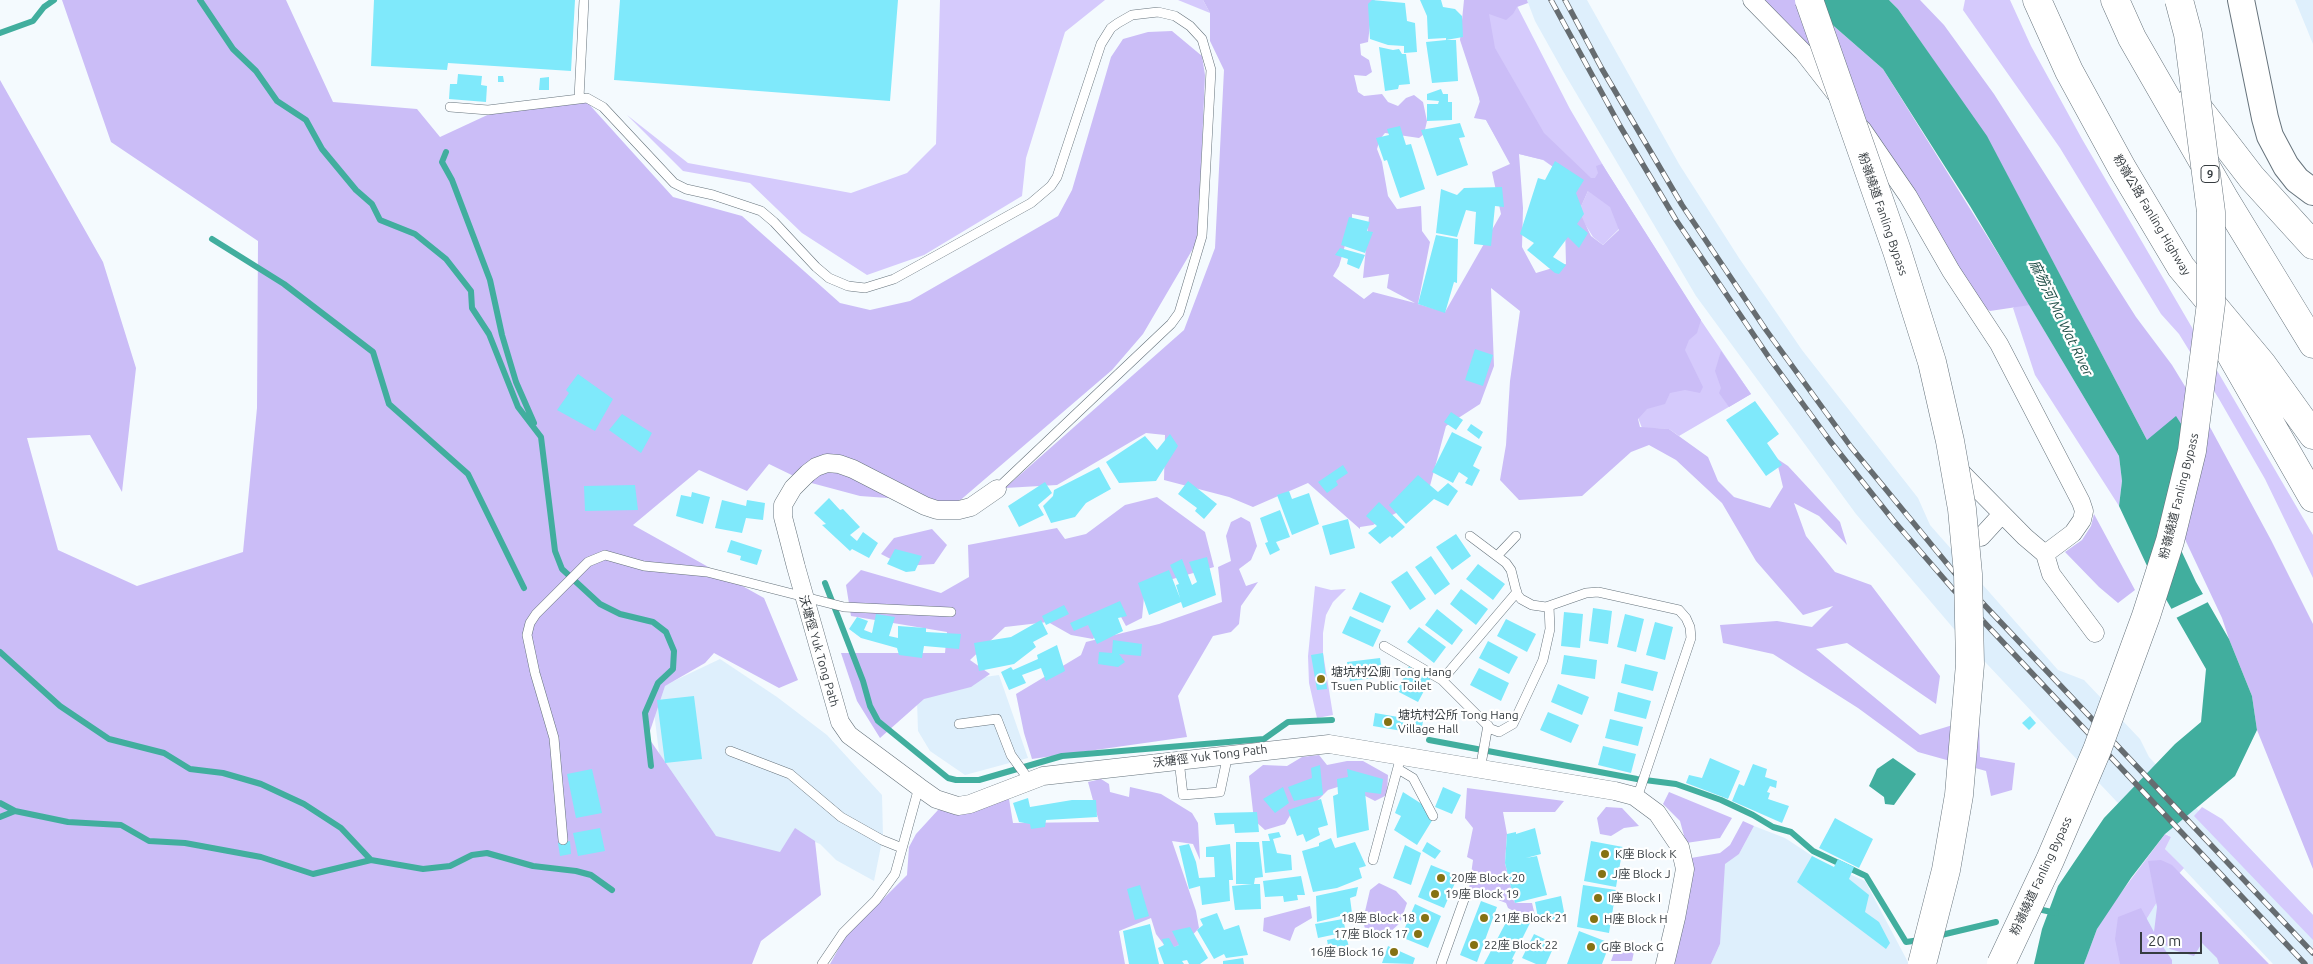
<!DOCTYPE html>
<meta charset="utf-8">
<style>
body{margin:0}
#map{position:relative;width:2313px;height:964px;overflow:hidden;background:#f4fafe;font-family:Ubuntu,sans-serif}
canvas{display:block}
.scale{position:absolute;left:2140px;top:932px;width:62px;height:22px;box-sizing:border-box;border:2px solid #363c40;border-top:0;padding-left:6px;font-size:15px;line-height:18px;white-space:nowrap;color:#363c40;-webkit-text-stroke:4px #fff;paint-order:stroke}
</style>
<div id="map">
<canvas width="2313" height="964"></canvas>
<div class="scale">20 m</div>
</div>
<script>
const ctx = document.querySelector('canvas').getContext('2d');
ctx.lineJoin = 'round';
function fillPath(path, color) { ctx.fillStyle = color; ctx.fill(path, 'evenodd'); }
const poly = rows => new Path2D(rows.map(r => 'M' + r).join(''));
function stroke(path, color, width, dash) { ctx.strokeStyle = color; ctx.lineWidth = width; ctx.lineCap = dash ? 'butt' : 'round'; ctx.setLineDash(dash || []); ctx.stroke(path); }
function write(font, color, halo, rows, align = 'center') {
  ctx.font = font + ' Ubuntu,"Noto Sans TC",sans-serif'; ctx.lineWidth = 4.5; ctx.setLineDash([]); ctx.textBaseline = 'middle'; ctx.strokeStyle = halo; ctx.fillStyle = color; for (const [text, x, y, turn = 0] of rows) {
    ctx.save(); ctx.translate(x, y); ctx.rotate((+turn || 0) * Math.PI / 180); ctx.textAlign = isNaN(turn) ? turn : align; if (halo) ctx.strokeText(text, 0, 0); ctx.fillText(text, 0, 0); ctx.restore();
  }
}
fillPath(poly([
 [1527,0,1587,0,1679,164,1739,258,1802,350,1918,498,1930,525,2058,670,2084,680,2140,739,2149,757,2199,811,2222,819,2313,915,2313,964,2273,964,2165,849,2171,837,2117,802,1954,629,1856,514,1696,296,1563,71,1535,21],
 [2295,0,2313,0,2313,44],
 [720,659,777,697,827,735,882,795,883,836,874,881,836,860,820,844,800,836,774,859,710,846,661,769,653,704,659,688],
 [999,675,1028,758,965,775,930,751,918,731,917,700,925,685],
 [1754,826,1785,838,1820,861,1865,881,1909,964,1711,964,1720,944,1711,864,1739,854],
 [2165,889,2235,964,2131,964,2146,920]
]), '#deeffc');
fillPath(poly([
 [940,0,1105,0,1065,32,1026,158,1022,196,924,255,867,275,802,233,750,183,683,171,627,115,688,163,851,193,907,173,936,144],
 [1178,0,1203,0,1210,13],
 [1965,0,2010,0,2031,46,2082,139,2313,535,2313,578,2265,479,2219,399,2179,334,2161,314,2060,148,1963,10],
 [1516,4,1570,109,1607,172,1696,313,1751,394,1679,436,1669,429,1642,428,1633,405,1689,323,1619,229,1603,245,1593,237,1578,213,1588,191,1543,160,1503,150,1486,120,1479,99,1482,9],
 [2025,298,2119,456,2122,481,2119,506,2035,375,2013,308],
 [1315,586,1331,590,1346,589,1333,602,1326,615,1323,633,1323,653,1333,715,1317,718,1309,683,1308,656],
 [2202,807,2222,819,2313,915,2313,940,2194,816],
 [2165,834,2171,837,2165,849,2184,868,2165,889,2146,920,2131,964,2084,964,2097,929,2108,910]
]), '#d5cafc');
fillPath(poly([
 [62,0,286,0,333,102,417,109,440,137,496,111,587,102,673,197,742,216,840,303,870,310,910,301,1058,216,1072,190,1111,57,1123,39,1148,32,1172,31,1202,56,1205,75,1198,240,1143,334,1112,370,957,503,860,496,804,481,769,464,747,491,699,470,633,525,764,598,798,680,779,688,714,653,705,663,665,686,648,737,716,836,780,852,795,828,815,841,821,895,761,941,752,964,0,964,0,80,103,262,136,368,122,492,90,435,27,438,58,550,137,586,243,552,257,408,258,241,111,142],
 [1203,0,1375,0,1369,11,1370,25,1368,42,1360,44,1361,55,1369,60,1372,72,1366,76,1354,75,1358,92,1364,96,1382,94,1388,102,1398,106,1406,98,1414,95,1423,102,1427,121,1424,134,1419,138,1385,133,1380,139,1377,149,1382,162,1388,196,1397,209,1421,206,1422,231,1430,242,1418,304,1445,312,1501,214,1492,172,1510,164,1486,120,1474,118,1480,101,1460,40,1464,0,1527,0,1528,3,1517,7,1513,14,1506,20,1489,14,1495,48,1544,133,1591,178,1595,178,1598,173,1596,166,1602,164,1701,320,1697,333,1689,340,1685,350,1703,387,1700,393,1685,390,1670,393,1665,404,1647,409,1638,419,1640,427,1669,429,1708,457,1718,481,1734,497,1770,508,1783,487,1776,458,1788,466,1840,522,1847,545,1819,516,1794,503,1806,536,1835,572,1871,585,1940,676,1936,704,1847,643,1816,649,1920,735,1979,717,1980,757,2015,763,2012,790,1991,796,1986,771,1918,752,1858,708,1773,654,1723,643,1720,625,1777,621,1812,627,1833,606,1803,615,1756,561,1722,503,1676,460,1649,445,1631,452,1582,496,1519,500,1500,480,1506,445,1510,381,1520,311,1491,288,1494,366,1480,404,1446,426,1427,497,1373,525,1360,527,1360,529,1308,483,1253,507,1229,497,1164,480,1165,435,1146,433,1057,485,1005,488,1184,330,1215,248,1224,70,1210,41,1210,13],
 [1519,154,1544,160,1576,184,1564,187,1566,264,1536,273,1522,247,1523,208],
 [1588,191,1610,207,1619,230,1603,245,1591,236,1579,211],
 [1352,214,1369,217,1363,278,1389,274,1387,288,1415,303,1373,292,1364,299,1333,276,1339,266,1352,221],
 [1751,0,1804,0,1883,69,2030,305,1990,311,1969,297,1841,100],
 [1889,0,1920,0,1944,25,1994,94,2136,317,2172,365,2211,429,2271,540,2313,624,2313,869,2257,730,2252,696,2229,639,2222,618,2174,516,2147,440,1988,139,1898,9],
 [1721,351,1751,394,1729,407,1719,393,1721,388,1715,371],
 [1157,497,1205,532,1214,567,1145,587,1142,618,1126,626,1115,606,1093,639,1071,635,1048,622,1005,627,970,660,990,674,971,687,924,699,880,738,857,701,841,653,945,653,947,632,851,616,846,585,861,570,941,593,969,577,968,545,1057,528,1065,539,1086,534,1125,505],
 [2094,514,2135,590,2118,603,2099,587,2065,552,2082,540,2091,526],
 [1241,517,1250,522,1257,546,1251,560,1239,569,1246,586,1258,582,1241,606,1239,624,1231,632,1213,636,1178,696,1187,737,1032,759,1024,733,1016,694,1081,655,1086,642,1159,624,1222,602,1218,567,1231,561,1226,536,1231,522],
 [932,529,947,545,934,564,904,566,881,554,894,538],
 [1319,755,1327,765,1347,761,1363,761,1388,775,1387,795,1375,801,1344,785,1328,790,1310,808,1292,812,1285,824,1265,830,1254,820,1249,776,1263,765,1287,766,1302,757],
 [1101,779,1109,784,1110,792,1129,797,1130,787,1161,794,1192,813,1198,823,1200,860,1193,844,1172,841,1196,911,1199,928,1186,942,1168,950,1156,934,1151,918,1119,931,1125,964,830,964,845,937,907,875,909,847,916,834,938,810,951,810,1009,799,1013,823,1099,822,1088,782],
 [1467,788,1564,801,1555,812,1503,812,1507,834,1505,863,1515,903,1532,903,1537,924,1508,908,1506,903,1469,889,1473,860,1467,857,1473,828,1465,818],
 [1669,792,1732,818,1720,838,1686,843,1680,821,1663,804],
 [1606,807,1622,808,1639,826,1624,828,1611,836,1600,834,1597,818],
 [1743,821,1754,826,1739,854,1725,864,1720,944,1711,964,1671,964,1691,858,1720,853,1730,845],
 [2161,860,2172,865,2269,964,2219,964,2217,958,2202,943,2194,956,2170,949,2155,935,2172,960,2172,964,2120,964,2115,939,2118,917,2141,908,2154,932,2157,907,2148,861],
 [1379,883,1396,891,1407,903,1400,923,1390,932,1367,938,1363,920,1370,890],
 [1310,906,1312,918,1295,928,1290,941,1263,931,1264,918],
 [1635,947,1632,961,1611,961,1615,950]
]), '#cbbdf7');
fillPath(poly([
 [1804,0,1889,0,1898,9,1987,136,2147,440,2176,416,2199,452,2172,531,2196,582,2229,639,2252,696,2257,730,2235,776,2165,834,2131,878,2097,929,2084,964,2034,964,2042,929,2058,886,2104,818,2175,744,2201,722,2206,669,2148,568,2119,506,2122,481,2119,456,1970,206,1883,69],
 [1893,758,1916,774,1894,805,1885,804,1884,797,1869,786,1877,769]
]), '#41ae9e');
fillPath(poly([
 [2205,593,2210,601,2174,619,2169,610]
]), '#f4fafe');
stroke(poly([
 [200,0,233,49,256,71,277,101,306,120,322,149,356,190,372,204,380,220,415,234,446,259,471,291,472,308,489,334,518,407,541,437,555,551,562,569,600,604,620,614,653,622,666,632,674,651,673,669,658,683,645,713,651,766],
 [0,33,33,21,44,7,54,0],
 [446,152,442,162,452,180,490,280,502,335,516,382,534,423],
 [212,239,284,284,373,352,389,404,468,474,524,588],
 [825,583,863,681,870,706,878,721,948,778,956,780,979,780,1062,756,1264,739,1288,722,1332,720],
 [0,652,60,706,109,739,164,753,190,769,223,773,261,784,304,804,341,828,371,860,423,869,450,866,472,855,487,853,533,866,576,871,591,875,612,890],
 [1429,740,1637,779,1676,784,1721,800,1753,815,1773,827,1791,832,1813,851,1866,876,1906,942,1920,940],
 [0,803,15,811],
 [0,817,15,811,68,822,121,825,149,841,185,843,261,857,313,874,371,860],
 [2038,909,2056,913],
 [1937,936,1996,922]
]), '#41ae9e', 6);
fillPath(poly([
 [374,0,575,0,571,71,448,63,447,70,371,66],
 [620,0,898,0,890,101,614,80],
 [1372,0,1405,3,1407,21,1415,23,1417,52,1404,53,1404,46,1388,45,1370,39,1368,4],
 [1420,0,1441,0,1443,7,1455,9,1462,16,1463,37,1446,40,1446,38,1428,39,1427,16],
 [1446,40,1456,40,1458,81,1432,83,1426,42],
 [1379,47,1393,50,1399,49,1402,54,1406,54,1410,84,1399,85,1398,89,1385,91],
 [458,74,482,76,481,85,487,86,486,102,449,99,450,84,457,84],
 [498,76,503,76,504,82,498,82],
 [549,77,549,90,539,90,540,78],
 [1441,89,1443,94,1448,94,1448,102,1452,102,1452,120,1427,121,1427,104,1438,104,1439,101,1427,100,1427,94],
 [1460,123,1465,137,1459,138,1468,165,1437,176,1421,130],
 [1400,126,1406,145,1411,144,1425,189,1400,198,1387,160,1384,161,1376,138,1389,135,1387,129],
 [1555,161,1584,180,1576,193,1584,214,1577,224,1588,233,1579,248,1568,237,1553,257,1566,265,1559,274,1555,273,1527,250,1534,243,1520,234,1538,178,1545,180],
 [1502,187,1504,207,1495,206,1491,246,1474,244,1476,212,1466,210,1457,237,1436,233,1441,189,1457,195,1464,188],
 [1349,217,1370,222,1367,231,1373,232,1365,253,1341,245],
 [1436,235,1458,239,1457,283,1454,282,1445,313,1418,304],
 [1340,248,1365,255,1359,269,1347,264,1348,259,1335,255],
 [1475,349,1493,355,1483,386,1465,380],
 [578,374,613,399,595,431,557,410,569,393,566,390],
 [1755,401,1779,434,1767,443,1782,465,1766,476,1726,420],
 [1451,412,1463,420,1456,430,1444,422],
 [622,414,652,433,641,453,609,430],
 [1471,424,1483,432,1479,439,1467,430],
 [1452,432,1482,447,1473,466,1480,470,1472,486,1465,483,1468,478,1459,472,1453,483,1432,472],
 [1170,434,1178,446,1156,481,1119,483,1106,462,1145,436,1157,450],
 [1343,465,1348,473,1336,481,1338,485,1327,493,1318,482],
 [1099,467,1111,489,1086,503,1075,517,1051,523,1043,506,1053,496,1054,490],
 [1418,475,1438,492,1448,483,1458,491,1448,506,1434,499,1406,524,1389,505],
 [1188,481,1217,504,1204,519,1195,511,1197,508,1178,494],
 [1045,482,1052,493,1038,505,1044,515,1019,527,1008,506],
 [635,485,638,510,585,511,584,486],
 [1289,491,1292,499,1309,493,1319,524,1292,535,1277,495],
 [692,492,710,497,703,524,676,516,681,495,691,497],
 [829,498,840,510,843,509,860,527,850,535,857,541,863,532,878,543,869,558,852,549,850,551,822,525,826,524,814,513],
 [722,500,746,506,747,500,765,503,763,520,746,518,742,533,715,528],
 [1379,502,1405,527,1392,538,1390,536,1380,544,1368,533,1377,526,1366,516],
 [1280,510,1290,537,1276,542,1280,550,1270,555,1265,543,1268,542,1260,518],
 [1348,519,1355,548,1330,555,1322,526],
 [1456,534,1471,556,1452,570,1436,547],
 [731,540,762,550,757,565,740,560,741,556,727,552],
 [895,549,922,556,915,571,906,572,887,564],
 [1431,556,1450,584,1435,595,1415,567],
 [1207,557,1216,595,1183,608,1181,602,1149,615,1138,583,1169,570,1180,598,1176,585,1179,584,1170,565,1182,559,1192,585,1197,582,1189,562],
 [1478,564,1505,584,1493,600,1466,579],
 [1407,571,1426,599,1410,610,1391,582],
 [1461,589,1488,609,1476,625,1450,604],
 [1360,592,1391,606,1383,623,1352,609],
 [1120,601,1127,616,1118,618,1123,631,1097,644,1088,625,1074,631,1070,623],
 [1064,605,1069,614,1046,625,1042,616],
 [1593,608,1612,611,1608,644,1589,641],
 [1437,609,1463,630,1452,645,1425,625],
 [1564,612,1583,614,1580,648,1561,646],
 [876,614,895,617,889,636,898,638,898,626,926,628,926,632,961,634,959,649,924,646,922,658,899,655,897,648,861,638,849,629,857,617,868,621,864,630,872,633],
 [1625,614,1644,619,1636,652,1617,647],
 [1350,616,1381,630,1373,647,1342,633],
 [1506,619,1536,634,1527,652,1497,636],
 [1041,620,1048,634,1033,642,1036,647,1014,664,979,671,974,643,1011,637],
 [1655,622,1673,627,1665,660,1646,655],
 [1419,627,1446,647,1434,663,1407,642],
 [1113,640,1142,644,1141,656,1119,654,1125,662,1118,667,1098,664,1099,652,1112,653],
 [1488,641,1518,657,1509,674,1479,658],
 [1057,645,1065,671,1046,681,1041,668,1022,675,1026,683,1009,690,1001,672,1011,667,1013,670,1038,659,1037,655],
 [1323,653,1327,689,1317,690,1311,655],
 [1564,655,1597,660,1595,679,1561,674],
 [1380,658,1383,677,1350,681,1347,662],
 [1625,664,1658,672,1653,691,1621,683],
 [1409,666,1431,678,1418,702,1397,691],
 [1479,668,1509,683,1501,701,1470,685],
 [1558,684,1589,697,1582,715,1551,702],
 [1618,692,1651,701,1646,719,1614,711],
 [694,696,702,759,665,763,657,700],
 [1548,712,1579,725,1571,743,1540,730],
 [1375,713,1404,718,1402,731,1373,726],
 [2030,716,2036,723,2029,730,2022,723],
 [1413,719,1423,721,1421,733,1412,732],
 [1610,719,1643,727,1638,746,1605,738],
 [1603,746,1636,754,1631,773,1598,765],
 [1710,758,1740,771,1728,799,1686,783,1689,775,1702,778],
 [1753,764,1767,769,1765,777,1777,781,1776,788,1770,786,1767,792,1770,793,1768,799,1789,806,1782,823,1732,801,1739,784,1744,786],
 [1320,765,1323,795,1294,801,1288,787,1312,778,1311,768],
 [592,769,602,813,576,818,567,774],
 [1347,769,1383,779,1381,794,1365,792,1369,830,1337,838,1333,796,1338,794,1337,779,1348,777],
 [1283,787,1289,803,1275,813,1263,799],
 [1443,787,1461,795,1452,814,1435,807],
 [1403,792,1425,806,1433,819,1417,845,1394,830,1401,816,1395,813],
 [1028,798,1030,807,1072,800,1096,800,1097,817,1046,820,1045,827,1031,829,1030,824,1019,822,1013,803],
 [1321,799,1328,825,1318,828,1320,835,1306,842,1303,834,1297,836,1288,810],
 [1257,812,1259,832,1235,833,1234,824,1216,825,1214,813],
 [1835,818,1873,839,1859,868,1819,848],
 [600,828,605,851,578,856,573,833],
 [1535,828,1541,854,1526,858,1537,856,1547,895,1515,903,1505,863,1507,834,1516,832,1516,834],
 [1279,832,1281,837,1273,839,1277,853,1291,855,1292,870,1265,873,1262,841,1270,841,1268,834],
 [1331,838,1335,848,1355,842,1366,866,1359,868,1362,878,1337,888,1313,892,1302,851,1319,846,1319,843],
 [570,841,571,854,560,856,558,843],
 [1591,841,1623,847,1616,887,1584,881],
 [1236,842,1259,842,1263,877,1255,878,1254,884,1260,884,1261,909,1235,910,1232,886,1252,884,1236,884],
 [1427,842,1441,851,1435,859,1422,851],
 [1189,844,1196,862,1199,878,1215,877,1214,857,1206,857,1206,847,1230,844,1233,880,1229,880,1230,901,1202,905,1200,886,1189,889,1179,846],
 [1405,845,1421,853,1411,885,1393,878],
 [1812,856,1834,867,1838,859,1854,867,1849,879,1869,895,1865,912,1879,922,1890,943,1886,949,1797,882],
 [1431,865,1458,876,1444,908,1418,897],
 [1301,876,1305,895,1297,895,1298,900,1284,902,1283,896,1265,897,1263,881],
 [1140,885,1149,916,1135,920,1127,889],
 [1583,885,1616,890,1609,933,1577,927],
 [1358,887,1356,896,1350,898,1352,913,1317,922,1316,896],
 [1561,896,1565,917,1539,923,1535,902],
 [1481,901,1497,907,1477,962,1460,955],
 [1415,904,1441,916,1428,948,1401,937],
 [1512,911,1531,921,1512,959,1514,960,1512,964,1484,964],
 [1217,913,1224,930,1239,925,1248,955,1226,958,1224,954,1214,959,1197,930,1203,925,1200,919],
 [1343,919,1346,932,1318,938,1315,924],
 [1150,924,1159,964,1129,964,1123,931],
 [1190,927,1208,958,1200,964,1189,964,1187,960,1182,961,1184,964,1164,964,1158,948,1164,945,1162,939,1169,938,1174,947,1179,945,1172,931],
 [1579,931,1610,943,1602,964,1567,964],
 [1534,934,1555,944,1546,964,1536,964,1522,958],
 [1346,936,1349,947,1329,951,1327,940],
 [1388,946,1415,958,1413,964,1382,963],
 [1243,958,1244,964,1223,964,1223,961]
]), '#7fe9fb');
const lane = poly([
 [579,98,584,0],
 [450,107,488,110,587,98,603,107,674,183,686,189,713,195,761,211,774,222,816,267,829,278,848,286,865,288,894,279,1031,203,1051,186,1057,177,1101,44,1111,28,1118,23,1132,15,1158,12,1175,16,1190,26,1202,39,1211,70,1202,236,1179,313,1171,324,997,489],
 [1470,536,1506,563,1511,570,1517,594,1521,599,1532,605,1546,607,1586,593,1598,592,1679,610,1686,618,1690,627,1691,638,1637,798],
 [1497,556,1516,536],
 [1384,646,1442,680,1491,729,1499,732,1513,724,1543,660,1550,629,1549,606],
 [1442,680,1517,592],
 [959,724,997,719,1011,755,1029,780],
 [730,751,790,774,841,817,882,840,902,848],
 [1179,760,1183,795,1220,792,1228,754],
 [1398,769,1413,778,1433,816],
 [1480,770,1488,725],
 [563,840,554,738,535,673,527,635,530,623,536,614,588,562,605,555,644,566,707,572,844,607,951,612],
 [1373,860,1401,756],
 [822,964,843,933,876,900,895,874,919,787],
 [1441,964,1466,894]
]);
const street = poly([
 [1752,0,1803,52,1835,93],
 [1862,129,1908,196,1951,271,1999,344,2081,502,2084,511,2082,520,2073,533,2045,554,2025,537,1954,465],
 [997,489,971,507,959,510,937,510,925,506,853,469,839,464,827,463,816,467,808,473,793,488,783,505,783,517,796,567,840,722,849,735,919,787,936,799,958,806,970,804,1043,776,1329,744,1615,791,1634,796,1657,813,1680,847,1685,869,1676,918,1665,964],
 [1981,537,2002,514],
 [2045,554,2051,574,2095,633]
]);
const secondary = poly([
 [2241,0,2265,118,2270,136,2286,166,2297,180,2313,192]
]);
const highway = poly([
 [2037,0,2069,71,2122,168,2181,267,2262,364,2313,435],
 [2115,0,2132,38,2224,198,2313,344],
 [2192,100,2252,178,2313,245],
 [2215,327,2313,498]
]);
stroke(lane, '#66737c', 10);
stroke(street, '#66737c', 19);
stroke(secondary, '#66737c', 28);
stroke(highway, '#66737c', 29);
stroke(lane, '#fff', 9);
stroke(street, '#fff', 18);
stroke(secondary, '#fff', 26);
stroke(highway, '#fff', 28);
const rail = poly([
 [1551,0,1620,126,1676,220,1770,359,1830,441,1893,520,1952,588,2305,964],
 [1565,0,1602,69,1682,205,1766,330,1851,447,1958,577,2313,953]
]);
stroke(rail, '#666c70', 5.5);
stroke(rail, '#fff', 4, [11]);
const highwayBridge = poly([
 [1809,0,1897,251,1932,362,1950,441,1962,509,1968,574,1970,664,1959,795,1946,870,1922,964],
 [2001,964,2050,860,2097,750,2146,616,2170,541,2192,451,2211,303,2211,212,2188,34,2179,0]
]);
stroke(highwayBridge, '#66737c', 29, []);
stroke(highwayBridge, '#fff', 28);
for (const [x, y, r, color] of [
 [1321,679,5,"#857213"],
 [1388,722,5,"#857213"],
 [1605,854,5,"#857213"],
 [1602,874,5,"#857213"],
 [1441,878,5,"#857213"],
 [1435,894,5,"#857213"],
 [1598,898,5,"#857213"],
 [1425,918,5,"#857213"],
 [1484,918,5,"#857213"],
 [1594,919,5,"#857213"],
 [1418,934,5,"#857213"],
 [1474,945,5,"#857213"],
 [1591,947,5,"#857213"],
 [1394,952,5,"#857213"]
]) { const dot = new Path2D(); dot.arc(x, y, r, 0, 2 * Math.PI); ctx.fillStyle = color; ctx.fill(dot); stroke(dot, '#fff', 2); }
for (const [x, y, w] of [
 [2210,174,18]
]) { const box = new Path2D(); box.roundRect(x - w / 2, y - 8.5, w, 17, 4); ctx.fillStyle = '#fff'; ctx.fill(box); stroke(box, '#363c40', 1); }
write('bold 11px', '#363c40', null, [
 ["9",2210,174]
]);
write('12px', '#363c40', '#fff', [
 ["粉嶺繞道 Fanling Bypass",1883,214,71],
 ["粉嶺公路 Fanling Highway",2152,215,59],
 ["粉嶺繞道 Fanling Bypass",2179,496,-76],
 ["沃塘徑 Yuk Tong Path",819,651,74],
 ["沃塘徑 Yuk Tong Path",1210,756,-7],
 ["粉嶺繞道 Fanling Bypass",2041,876,-65]
]);
write('12px', '#363c40', '#fff', [
 ["塘坑村公廁 Tong Hang",1331,672],
 ["Tsuen Public Toilet",1331,686],
 ["塘坑村公所 Tong Hang",1398,715],
 ["Village Hall",1398,729],
 ["K座 Block K",1615,854],
 ["J座 Block J",1612,874],
 ["20座 Block 20",1451,878],
 ["19座 Block 19",1445,894],
 ["I座 Block I",1608,898],
 ["18座 Block 18",1415,918,"right"],
 ["21座 Block 21",1494,918],
 ["H座 Block H",1604,919],
 ["17座 Block 17",1408,934,"right"],
 ["22座 Block 22",1484,945],
 ["G座 Block G",1601,947],
 ["16座 Block 16",1384,952,"right"]
], 'left');
write('italic 14px', '#23514a', '#fff', [
 ["麻笏河 Ma Wat River",2061,318,64]
]);
</script>
